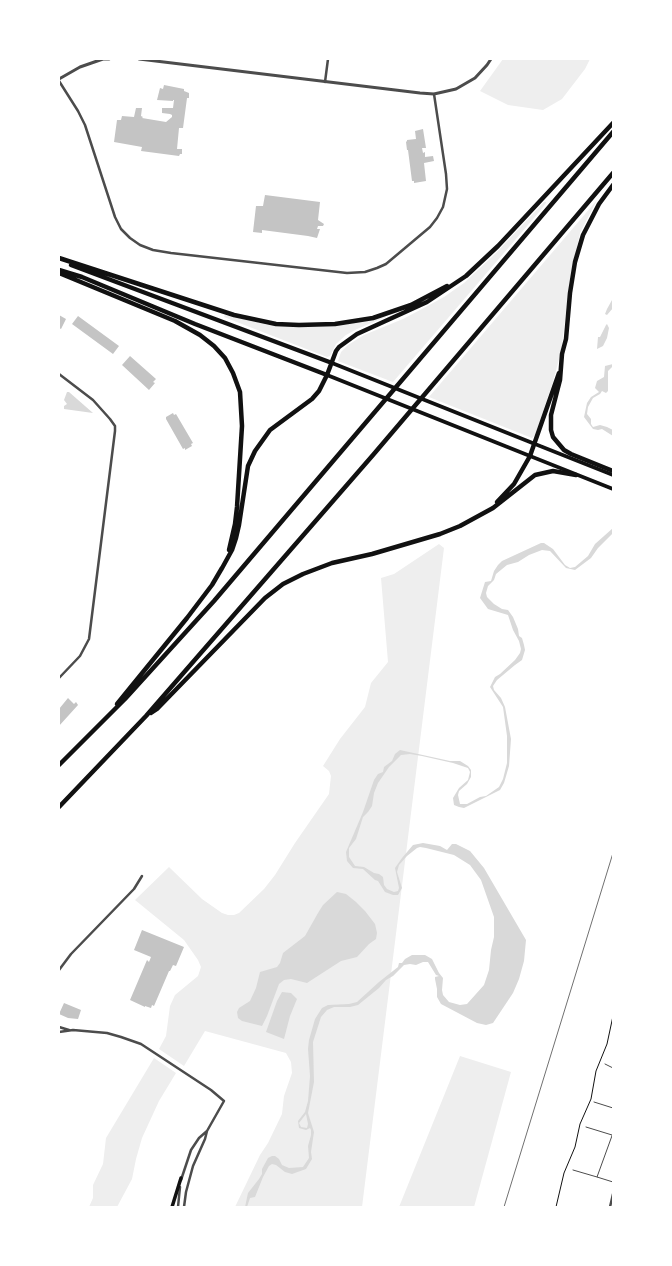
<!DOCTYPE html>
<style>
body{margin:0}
#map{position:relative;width:672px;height:1266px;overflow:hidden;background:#fff;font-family:"Fira Sans",sans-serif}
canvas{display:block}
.frame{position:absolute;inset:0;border:60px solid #fff;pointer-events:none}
</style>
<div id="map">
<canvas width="672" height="1266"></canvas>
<div class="frame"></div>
</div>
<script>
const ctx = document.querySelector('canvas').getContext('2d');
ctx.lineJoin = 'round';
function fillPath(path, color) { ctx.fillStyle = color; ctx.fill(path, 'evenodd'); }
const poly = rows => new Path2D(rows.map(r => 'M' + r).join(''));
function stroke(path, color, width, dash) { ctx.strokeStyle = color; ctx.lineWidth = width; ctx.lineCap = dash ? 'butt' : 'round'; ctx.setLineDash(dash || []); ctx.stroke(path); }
fillPath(poly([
 [503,59,590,59,585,69,562,99,543,110,508,105,480,91],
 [597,200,580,233,570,280,561,352,552,385,535,435,532,438,429,397],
 [544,202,546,202,546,203,540,211,393,382,338,361,341,352,348,345,364,335,403,319,422,309,444,297,464,283,496,253],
 [225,315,269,325,311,327,344,325,385,316,386,317,357,329,346,335,336,344,330,356,327,357,224,317],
 [439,544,444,548,362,1207,235,1207,260,1155,268,1143,282,1114,284,1096,292,1073,291,1062,286,1053,205,1031,184,1066,159,1049,166,1036,170,1006,175,995,198,976,201,967,198,960,184,940,135,900,169,867,202,899,222,913,228,915,234,915,239,913,264,889,275,875,295,843,329,794,331,776,329,771,323,766,340,739,365,707,371,683,388,662,381,578,394,574],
 [460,1056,511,1072,474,1207,399,1207],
 [154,1058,176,1073,159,1101,142,1138,136,1159,132,1179,117,1207,89,1207,93,1198,93,1185,103,1164,106,1138]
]), '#eee');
fillPath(poly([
 [612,300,613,308,607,315,605,314,607,309],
 [607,324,609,328,607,338,603,346,597,349,598,337,600,337,606,325],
 [613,364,613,366,608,371,608,391,606,393,602,391,600,394,593,398,588,407,587,414,591,419,591,424,593,427,600,425,607,427,613,430,613,436,602,429,598,430,593,429,584,417,587,403,591,397,599,392,595,388,597,381,604,377,605,366],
 [67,392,69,392,93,413,64,409,64,406,67,404,64,400],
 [613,528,613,533,598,548,591,558,575,570,566,568,550,551,542,550,529,555,518,562,507,565,496,574,494,580,488,586,486,593,487,597,494,604,502,609,508,610,513,617,518,629,519,636,522,638,524,645,525,650,522,660,515,665,497,680,493,686,494,690,501,698,505,707,511,739,509,766,504,783,500,790,464,808,459,807,454,805,453,798,459,788,468,780,470,772,468,768,453,763,422,756,410,754,401,755,389,767,378,783,374,793,372,806,368,812,363,817,356,839,349,848,349,857,355,866,364,867,374,873,379,874,383,877,384,885,387,889,394,892,398,891,399,888,395,868,402,858,413,845,423,843,440,846,447,850,452,844,456,844,470,851,484,868,526,940,524,961,519,979,513,993,493,1023,486,1025,477,1023,441,1004,437,997,437,989,435,979,435,977,439,976,436,975,428,962,423,962,416,965,410,964,404,965,393,976,386,980,379,988,358,1005,350,1007,334,1007,327,1010,321,1017,313,1042,314,1082,308,1113,314,1132,311,1152,312,1159,306,1169,292,1174,285,1172,276,1165,272,1164,269,1166,263,1177,255,1197,250,1198,247,1207,245,1207,248,1193,259,1179,262,1174,262,1169,268,1158,272,1156,275,1156,279,1159,282,1165,289,1168,303,1167,309,1158,308,1146,311,1135,311,1130,310,1128,306,1130,299,1128,298,1121,305,1112,308,1101,310,1076,308,1049,309,1040,315,1019,322,1008,328,1005,349,1004,357,1002,379,982,398,967,399,963,402,963,405,959,412,955,425,955,432,959,439,973,443,978,442,990,443,995,449,1002,460,1005,467,1004,484,985,489,970,491,950,494,937,494,917,481,880,470,865,454,855,426,848,420,847,417,848,407,856,399,865,397,872,402,888,398,895,393,895,385,892,378,881,375,880,363,869,353,868,347,861,346,852,363,812,374,780,378,774,383,772,384,767,392,761,395,754,400,750,450,761,460,761,468,766,471,770,471,777,467,784,459,791,458,795,460,804,467,804,480,797,486,796,499,787,503,779,507,763,507,736,503,707,490,687,495,677,500,674,515,660,520,653,521,649,519,641,513,630,508,615,488,609,480,598,485,582,491,581,494,571,498,565,502,561,541,543,544,543,553,549,565,565,570,568,575,567,588,556,595,544],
 [306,1114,308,1124,307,1128,301,1127,299,1123],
 [337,892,346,894,356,902,365,911,375,924,377,933,376,939,369,944,357,957,341,961,310,981,307,983,291,979,284,980,279,984,267,1016,262,1026,242,1021,238,1018,237,1012,239,1008,250,1001,256,988,260,972,277,967,280,963,283,953,305,936,318,913,323,905],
 [282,992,291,993,297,999,290,1016,284,1039,266,1032,277,1001]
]), '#d9d9d9');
fillPath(poly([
 [164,85,184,89,184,91,189,93,189,98,187,98,183,128,179,128,177,149,182,149,182,154,180,154,179,156,141,151,142,147,114,142,117,120,121,120,122,116,134,117,136,108,142,108,141,116,143,117,142,118,166,122,172,117,172,115,170,114,162,113,162,108,173,108,174,100,173,100,173,101,157,100,160,88,163,89],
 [423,129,426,148,422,148,423,153,425,152,425,157,433,156,434,161,424,163,426,181,414,183,414,181,412,181,408,150,407,150,406,142,407,141,407,140,416,139,415,131],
 [265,195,320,202,318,220,324,224,323,226,318,226,317,229,320,229,317,238,308,236,262,230,262,233,253,232,256,206,263,206],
 [59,315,66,319,61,329,59,328],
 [78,316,119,346,113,354,72,324],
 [130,356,156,379,153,382,155,383,149,390,122,365],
 [173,413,174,415,176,414,193,443,191,444,192,446,185,450,185,448,183,449,166,419,166,417],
 [68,698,74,704,76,702,78,705,59,726,59,709],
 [142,930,184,947,176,966,173,965,170,971,169,971,154,1006,152,1005,151,1008,145,1006,145,1007,130,1000,147,960,149,962,151,957,134,950],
 [64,1003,81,1010,78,1019,68,1018,59,1014]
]), '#c4c4c4');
stroke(poly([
 [556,1207,564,1173,575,1147,580,1124,591,1099,596,1071,607,1044,613,1016]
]), '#111', 1);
stroke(poly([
 [605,1064,613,1068],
 [594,1102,613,1108],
 [586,1127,612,1135],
 [613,1133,597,1177,613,1182],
 [573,1170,597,1177]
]), '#4c4c4c', 1);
stroke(poly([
 [59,81,78,111,85,125,115,217,121,229,130,238,140,245,153,250,171,253,347,273,365,272,377,268,386,264,430,227,437,218,443,207,447,189,446,174,434,94],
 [325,82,328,59],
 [59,374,93,400,110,419,115,426,115,431,89,639,80,656,59,678],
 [59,970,71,954,134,889,142,876],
 [59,1027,69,1030],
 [59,1032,73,1030,107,1033,121,1037,141,1044,211,1090,224,1101,207,1131,199,1138,191,1150,181,1180],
 [178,1207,180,1187],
 [184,1207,186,1192,193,1166,205,1139,207,1131],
 [610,1207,613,1194]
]), '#4c4c4c', 2.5);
stroke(poly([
 [139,59,420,93,434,94,456,89,475,78,487,65,491,59],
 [59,79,80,67,103,59,109,59]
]), '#4c4c4c', 3);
stroke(poly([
 [535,444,613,475],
 [530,456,613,489],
 [172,1207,181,1178]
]), '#111', 3.5);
stroke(poly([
 [332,363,535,444],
 [327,375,530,456]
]), '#111', 4);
stroke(poly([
 [613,185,599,204,583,235,575,262,570,293,566,339,562,354,560,380,551,415,551,430,553,437,564,450,571,454,613,471],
 [59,258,234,315,276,324,299,325,335,324,373,318,411,305,447,286],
 [71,265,332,363],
 [59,270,82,277,195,324,327,375],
 [59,273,175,321,200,335,214,346,225,358,233,373,240,392,242,426,237,507,235,524,229,550],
 [497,502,514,484,530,456,559,373],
 [221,570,232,550,236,538,239,525,248,466,255,451,270,430,312,399,319,391,327,375,336,351,339,347,357,334,427,302,466,276,498,246,613,123],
 [117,704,187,618,212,585,222,568],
 [151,713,157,709,265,598,283,584,303,574,332,563,372,554,440,534,460,526,493,508,535,475,553,471,576,475],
 [59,765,125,699,214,601,613,132],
 [59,807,146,716,373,455,613,173]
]), '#111', 4.5);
stroke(poly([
 [504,1207,613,853]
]), '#707070', 1);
</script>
